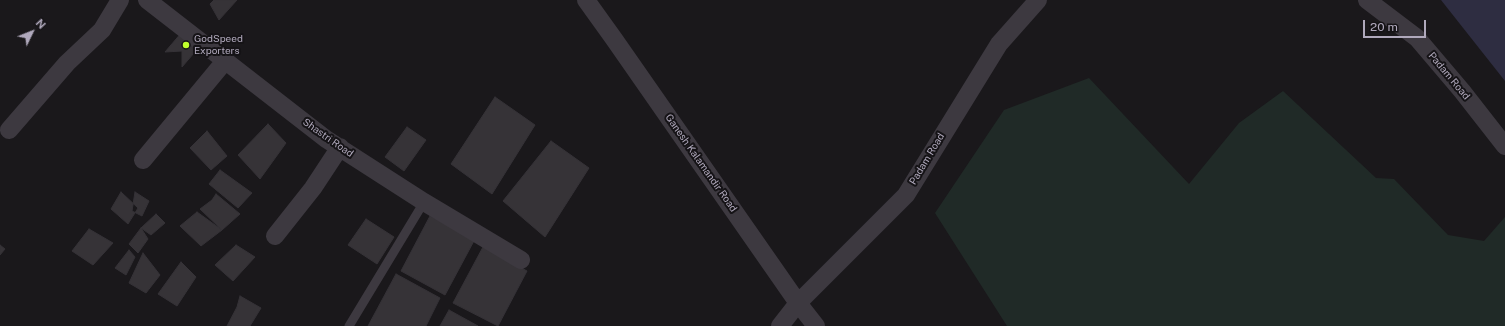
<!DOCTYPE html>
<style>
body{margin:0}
#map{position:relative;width:1505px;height:326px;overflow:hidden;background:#1a181b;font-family:"Public Sans",sans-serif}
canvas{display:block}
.north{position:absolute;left:12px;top:12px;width:40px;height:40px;-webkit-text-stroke:3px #151316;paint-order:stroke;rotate:47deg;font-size:11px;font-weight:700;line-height:16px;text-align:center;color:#b0a9bc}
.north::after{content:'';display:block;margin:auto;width:14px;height:18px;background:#b0a9bc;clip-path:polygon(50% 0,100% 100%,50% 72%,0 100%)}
.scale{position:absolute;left:1363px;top:20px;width:63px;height:18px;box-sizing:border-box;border:2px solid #b0a9bc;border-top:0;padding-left:5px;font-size:12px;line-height:14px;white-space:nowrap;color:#b0a9bc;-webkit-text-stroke:3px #151316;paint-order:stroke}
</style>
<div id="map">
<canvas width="1505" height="326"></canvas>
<div class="north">N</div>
<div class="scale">20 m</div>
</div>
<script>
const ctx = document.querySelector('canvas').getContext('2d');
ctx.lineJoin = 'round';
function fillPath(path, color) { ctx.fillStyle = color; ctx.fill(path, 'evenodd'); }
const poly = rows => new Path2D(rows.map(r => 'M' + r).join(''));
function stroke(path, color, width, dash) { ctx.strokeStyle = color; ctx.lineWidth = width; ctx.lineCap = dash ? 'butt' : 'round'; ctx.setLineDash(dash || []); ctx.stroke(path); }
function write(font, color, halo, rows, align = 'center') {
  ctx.font = font + ' "Public Sans",sans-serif'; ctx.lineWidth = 4; ctx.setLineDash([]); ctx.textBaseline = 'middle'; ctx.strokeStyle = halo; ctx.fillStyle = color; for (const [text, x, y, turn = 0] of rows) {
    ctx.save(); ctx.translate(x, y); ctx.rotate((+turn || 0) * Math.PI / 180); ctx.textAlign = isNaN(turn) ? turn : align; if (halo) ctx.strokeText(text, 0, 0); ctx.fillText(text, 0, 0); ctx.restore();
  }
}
fillPath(poly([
 [1089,78,1189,184,1239,123,1283,91,1376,178,1394,179,1448,235,1484,241,1505,217,1505,326,1007,326,935,213,1004,110]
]), '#202a27');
fillPath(poly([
 [1441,0,1505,0,1505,81]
]), '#2e2d41');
const building = poly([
 [214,0,237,0,219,20,210,4,214,0],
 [188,25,206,39,182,67,182,51,165,52,188,25],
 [495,97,535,125,492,194,451,164,495,97],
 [268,124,286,143,260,179,238,155,268,124],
 [407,127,426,140,404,171,385,157,407,127],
 [207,131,227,156,211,170,190,148,207,131],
 [551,141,589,168,545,237,503,201,551,141],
 [220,170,252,193,238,208,209,184,220,170],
 [121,192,138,208,128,224,111,209,121,192],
 [135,192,149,201,142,216,132,211,135,192],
 [216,194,240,214,222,230,200,209,212,200,216,194],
 [197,212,222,230,201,246,180,226,197,212],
 [156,214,165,223,151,235,141,228,156,214],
 [430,216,475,239,445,295,401,271,430,216],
 [366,219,394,237,377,264,348,245,366,219],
 [141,228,148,239,138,253,129,244,141,228],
 [89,229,113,243,93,265,72,251,89,229],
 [0,245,5,249,0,255,0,245],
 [236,245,255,257,233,281,215,265,236,245],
 [483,247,527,271,498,326,453,303,483,247],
 [129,250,135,257,126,275,115,268,129,250],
 [143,253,160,275,146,293,129,283,143,253],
 [181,262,196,277,177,306,158,294,181,262],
 [396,274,440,298,426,326,368,326,396,274],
 [240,296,261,308,250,326,227,326,237,307,240,296],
 [449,310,478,326,440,326,449,310]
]);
fillPath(building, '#363337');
stroke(building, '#353237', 1);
stroke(poly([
 [349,326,424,202]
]), '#3d3940', 9);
stroke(poly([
 [147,0,326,139,424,202,521,260],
 [586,0,614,39,798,303,816,326],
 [1367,0,1417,38,1462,91,1505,146],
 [9,130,67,63,102,30,120,0],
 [143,160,225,61],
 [275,236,313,188,340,147],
 [780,326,798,303,906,195,999,44,1038,0]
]), '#3d3940', 18);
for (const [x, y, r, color] of [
 [186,45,4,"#bfff2c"]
]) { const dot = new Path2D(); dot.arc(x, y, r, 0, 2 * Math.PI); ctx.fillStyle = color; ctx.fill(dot); stroke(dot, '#151316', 1.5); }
write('10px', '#b0a9bc', '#151316', [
 ["GodSpeed",194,39],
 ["Exporters",194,51]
], 'left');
write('10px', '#b0a9bc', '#151316', [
 ["Padam Road",1449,76,50],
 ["Shastri Road",328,138,35],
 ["Padam Road",927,159,-59],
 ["Ganesh Kalamandir Road",701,163,55]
]);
</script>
